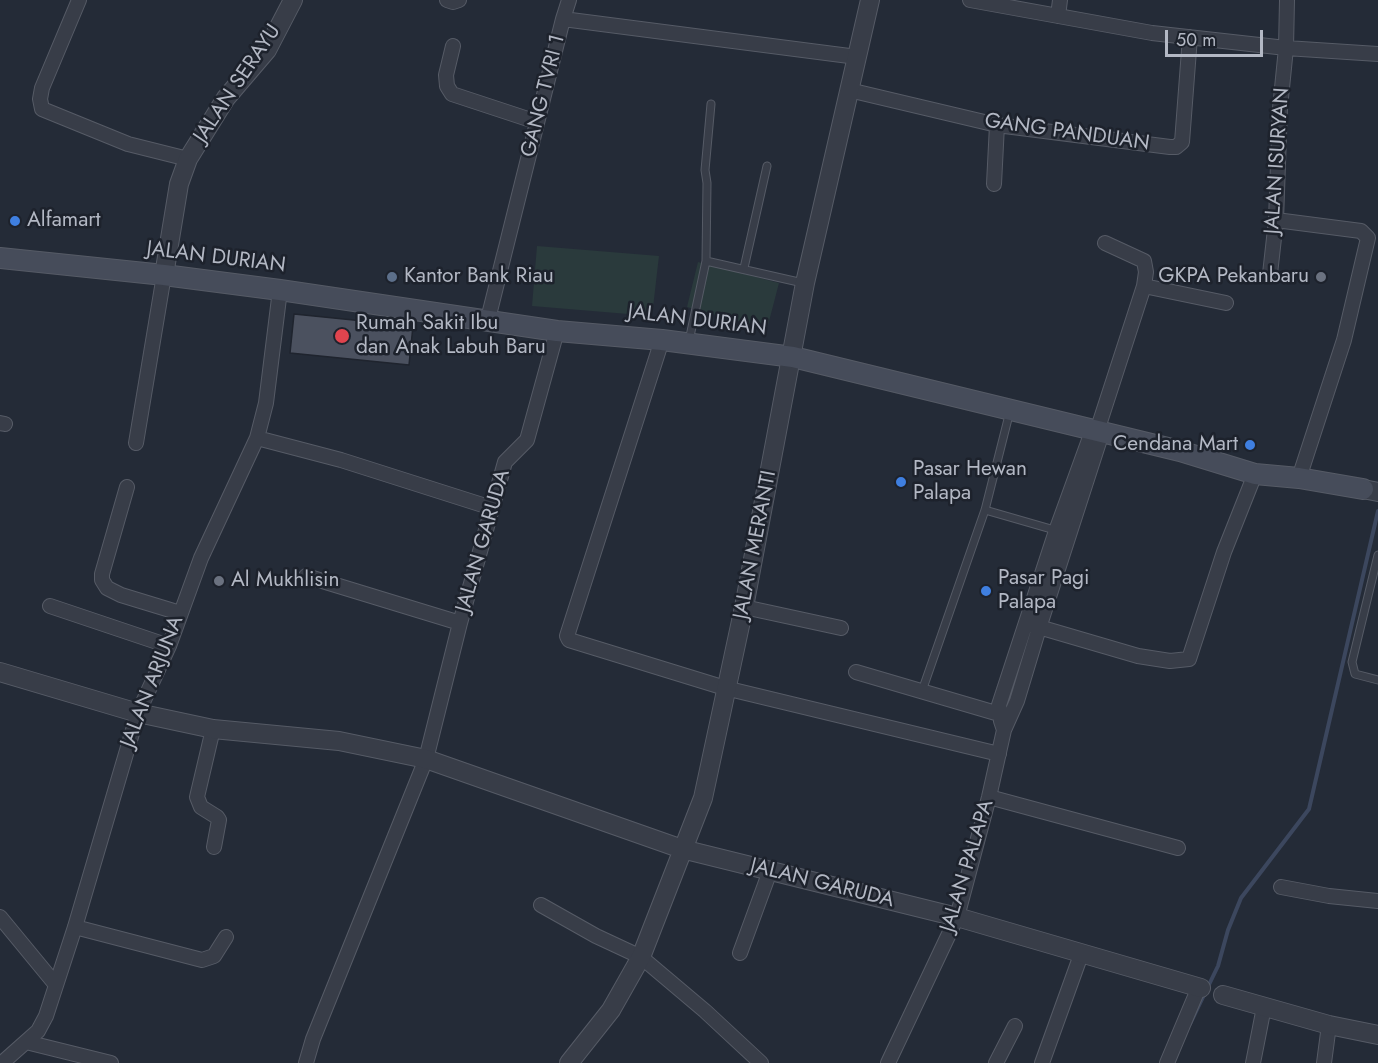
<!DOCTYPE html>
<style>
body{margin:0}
#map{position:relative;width:1378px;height:1063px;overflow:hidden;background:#242b37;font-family:Jost,sans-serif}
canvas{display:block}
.scale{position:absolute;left:1165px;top:30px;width:98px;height:27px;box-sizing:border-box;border:3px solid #b3b8c4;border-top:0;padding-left:8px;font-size:18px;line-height:21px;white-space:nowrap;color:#b3b8c4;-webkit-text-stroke:4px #1d222c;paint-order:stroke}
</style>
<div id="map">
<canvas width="1378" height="1063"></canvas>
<div class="scale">50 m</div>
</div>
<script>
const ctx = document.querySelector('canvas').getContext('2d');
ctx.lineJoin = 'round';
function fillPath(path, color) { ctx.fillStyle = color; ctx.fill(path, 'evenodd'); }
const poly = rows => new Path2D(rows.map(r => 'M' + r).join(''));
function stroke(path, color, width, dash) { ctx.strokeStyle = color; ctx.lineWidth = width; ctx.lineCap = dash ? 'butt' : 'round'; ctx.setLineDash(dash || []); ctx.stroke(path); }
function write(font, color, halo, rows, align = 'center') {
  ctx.font = font + ' Jost,sans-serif'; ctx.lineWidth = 5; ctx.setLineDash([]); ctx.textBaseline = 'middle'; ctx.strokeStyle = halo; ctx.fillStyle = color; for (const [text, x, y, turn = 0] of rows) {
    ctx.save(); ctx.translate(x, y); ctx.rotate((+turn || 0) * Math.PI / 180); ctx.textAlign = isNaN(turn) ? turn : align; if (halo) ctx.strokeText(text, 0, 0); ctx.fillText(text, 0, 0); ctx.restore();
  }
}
fillPath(poly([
 [537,246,659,256,652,316,532,306],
 [698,262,779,283,767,329,687,307]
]), '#2a3a3c');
stroke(poly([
 [1190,1024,1218,966,1228,930,1241,898,1309,809,1378,511]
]), '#3c475e', 4);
const building = poly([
 [294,314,413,326,409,365,290,353,294,314]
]);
fillPath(building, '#4b515f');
stroke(building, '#1f242e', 1.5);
const service = poly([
 [706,261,803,283],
 [744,268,767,166],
 [689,341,706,261,707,183,705,170,711,104],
 [985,510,1058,531],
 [1378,555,1352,662,1355,674,1378,680],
 [922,691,985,510,1010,411]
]);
const minor = poly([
 [79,0,42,88,40,99,42,109,128,144,188,159],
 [447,0,453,2,459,0],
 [970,0,1152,33,1286,48,1378,54],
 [1058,16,1060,0],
 [563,19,569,0],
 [453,46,446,75,447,86,452,94,537,122],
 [849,90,997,125,1170,147,1176,147,1182,142,1190,37],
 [994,184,997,125],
 [1276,220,1361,231,1368,238,1344,340,1299,478],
 [1270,274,1276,220,1280,108,1286,48,1287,0],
 [1144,286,1226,303],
 [488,319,563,19,857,57],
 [662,340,567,636,569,640,725,688,999,754],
 [0,423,5,424],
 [257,438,341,460,492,508],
 [136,443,164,275],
 [127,487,102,574,102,580,107,588,121,595,180,613],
 [306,576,460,623],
 [50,606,169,646],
 [744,607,841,628],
 [1032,625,1138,656,1170,661,1189,659,1224,552,1255,474],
 [856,672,1006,716],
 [213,729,197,797,201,807,217,817,219,820,214,847],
 [1004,730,1001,721,999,705,1056,531,1089,440,1097,431,1144,286,1146,272,1144,261,1105,243],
 [989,797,1178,848],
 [1281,887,1329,896,1378,901],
 [541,905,596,936,641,957,705,1011,761,1063],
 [0,917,56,985],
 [75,927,202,960,214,956,226,937],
 [740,953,770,871],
 [26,1042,111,1063],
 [2,1063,38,1031,46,1016,75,927,138,713,169,646,201,558,257,438,266,403,280,290],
 [306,1063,313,1039,426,759,460,623,505,462,527,440,557,331],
 [888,1063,957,917,989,797,1004,730,1017,701,1039,628,1099,442,1097,431],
 [996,1063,1015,1026],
 [1042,1063,1082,952],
 [1167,1063,1199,987],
 [1253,1063,1264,1007],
 [1324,1063,1329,1025]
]);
const tertiary = poly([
 [164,275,179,184,188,159,226,98,267,50,293,0],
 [1363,489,1378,492],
 [0,672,138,713,213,729,339,741,426,759,682,849,957,917,1201,988],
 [1223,995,1329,1025,1378,1035],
 [569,1063,611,1010,641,957,703,798,744,607,805,283,870,0]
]);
const secondary = poly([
 [0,258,164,275,280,290,557,331,662,340,793,357,1180,451,1255,474,1299,478,1363,489]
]);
stroke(service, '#565b66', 9);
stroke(minor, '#565b66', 16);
stroke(tertiary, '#565b66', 20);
stroke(secondary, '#565b66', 22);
stroke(service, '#383d48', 7);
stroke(minor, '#383d48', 14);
stroke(tertiary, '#383d48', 18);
stroke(secondary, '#464c5a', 20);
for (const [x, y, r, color] of [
 [15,221,6,"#3f7fe0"],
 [392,277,6,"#5c6f8a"],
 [1321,277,6,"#6b7280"],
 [342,336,8,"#e0444e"],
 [1250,445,6,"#3f7fe0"],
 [901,482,6,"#3f7fe0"],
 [219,581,6,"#6b7280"],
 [986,591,6,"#3f7fe0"]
]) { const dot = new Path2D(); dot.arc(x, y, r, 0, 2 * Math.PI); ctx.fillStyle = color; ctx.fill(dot); stroke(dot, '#1d222c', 2); }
write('21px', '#b3b8c4', '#1d222c', [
 ["JALAN SERAYU",238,84,-56],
 ["GANG TVRI 1",544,96,-76],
 ["GANG PANDUAN",1067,133,8],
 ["JALAN ISURYAN",1278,161,-86],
 ["JALAN DURIAN",216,258,7],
 ["JALAN DURIAN",697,321,7],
 ["JALAN GARUDA",484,541,-74],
 ["JALAN MERANTI",756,545,-79],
 ["JALAN ARJUNA",153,682,-69],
 ["JALAN PALAPA",968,866,-73],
 ["JALAN GARUDA",822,884,14]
]);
write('21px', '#b3b8c4', '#1d222c', [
 ["Alfamart",27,221],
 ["Kantor Bank Riau",404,277],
 ["GKPA Pekanbaru",1309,277,"right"],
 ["Rumah Sakit Ibu",356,324],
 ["dan Anak Labuh Baru",356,348],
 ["Cendana Mart",1238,445,"right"],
 ["Pasar Hewan",913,470],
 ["Palapa",913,494],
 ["Pasar Pagi",998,579],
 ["Palapa",998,603],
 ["Al Mukhlisin",231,581]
], 'left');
</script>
